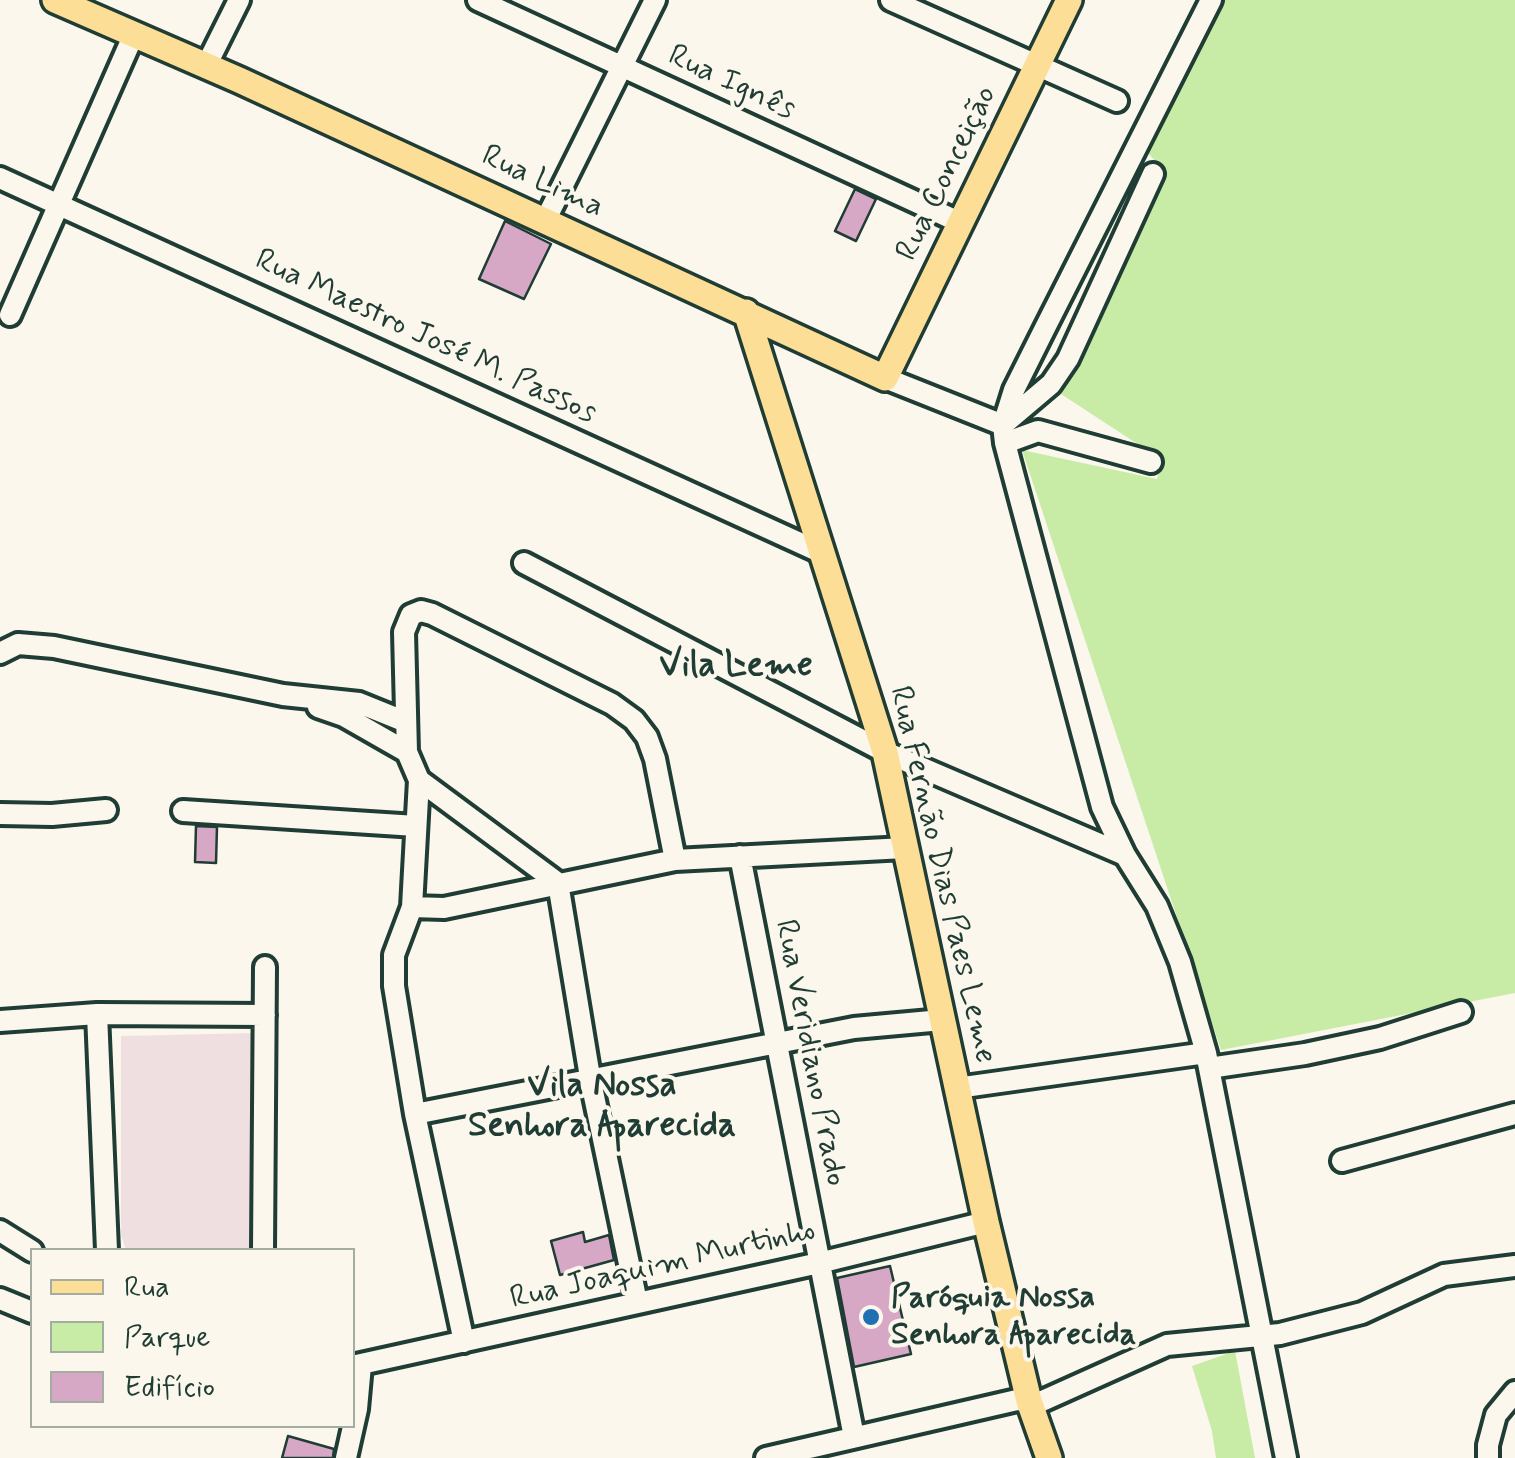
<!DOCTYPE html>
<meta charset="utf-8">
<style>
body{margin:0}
#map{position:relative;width:1515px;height:1458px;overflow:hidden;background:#fbf7ec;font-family:Mynerve,sans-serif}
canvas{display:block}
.legend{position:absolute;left:30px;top:1248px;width:325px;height:180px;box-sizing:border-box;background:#fbf7ec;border:2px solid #a3ada2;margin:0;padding:12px 18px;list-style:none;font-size:30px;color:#1f3d34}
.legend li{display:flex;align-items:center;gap:20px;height:50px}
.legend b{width:50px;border:2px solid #a3ada2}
</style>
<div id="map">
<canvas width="1515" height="1458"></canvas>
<ul class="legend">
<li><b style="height:12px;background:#fdde96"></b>Rua</li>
<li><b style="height:28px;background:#c8eba5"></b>Parque</li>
<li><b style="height:28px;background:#d7a7c6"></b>Edifício</li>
</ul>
</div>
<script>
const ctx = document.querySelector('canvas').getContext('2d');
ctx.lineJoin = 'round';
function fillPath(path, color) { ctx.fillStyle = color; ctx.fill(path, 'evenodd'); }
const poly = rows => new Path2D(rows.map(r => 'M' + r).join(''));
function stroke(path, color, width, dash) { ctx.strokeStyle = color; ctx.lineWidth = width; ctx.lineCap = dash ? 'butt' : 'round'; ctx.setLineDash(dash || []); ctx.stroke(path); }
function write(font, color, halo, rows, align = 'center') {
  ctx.font = font + ' Mynerve,sans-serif'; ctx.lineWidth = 8; ctx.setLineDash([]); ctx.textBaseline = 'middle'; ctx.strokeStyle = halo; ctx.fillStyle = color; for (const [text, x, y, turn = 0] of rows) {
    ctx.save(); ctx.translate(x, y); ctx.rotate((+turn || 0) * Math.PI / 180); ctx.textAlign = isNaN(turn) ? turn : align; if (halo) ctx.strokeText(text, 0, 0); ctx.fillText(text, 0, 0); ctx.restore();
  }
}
fillPath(poly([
 [256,1033,260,1250,126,1250,121,1235,121,1036]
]), '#f0dfe1');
fillPath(poly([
 [1221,0,1515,0,1515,993,1221,1050,1022,450,1157,479,1162,460,1061,394,1163,169,1145,150],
 [1235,1351,1255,1458,1216,1458,1212,1431,1192,1366]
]), '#c8eba5');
const building = poly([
 [855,189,876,199,856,241,835,231,855,189],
 [505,221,551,244,524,299,479,279,505,221],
 [196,826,217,827,216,863,195,862,196,826],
 [583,1232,585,1242,609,1235,614,1260,560,1275,551,1241,583,1232],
 [890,1266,911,1354,854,1367,837,1278,890,1266],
 [288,1436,334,1449,333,1458,282,1458,288,1436]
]);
fillPath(building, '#d7a7c6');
stroke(building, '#1f3d34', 2.5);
const minor = poly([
 [478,0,959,222],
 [891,0,1117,101],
 [1211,0,1044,330,1014,390,1003,425,1005,443,1102,807,1125,855,1157,906,1180,962,1206,1053,1286,1458],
 [206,66,239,0],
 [0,178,824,554],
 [545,221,655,0],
 [10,315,134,34],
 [885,378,1003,425],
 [1005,423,1051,384,1068,359,1153,174],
 [1005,443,1038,431,1151,462],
 [524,563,885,752,1125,855],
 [0,653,18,644,54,647,283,695,359,703,406,722],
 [318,707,344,716,407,752],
 [419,780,558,883,590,1077,637,1302],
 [183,811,416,826],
 [0,814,52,815,106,810],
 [740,856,854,1437],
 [412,907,444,908,675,860,905,848],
 [97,1014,107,1250],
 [0,1021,97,1014,265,1015],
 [1209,1068,1305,1054,1380,1038,1461,1012],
 [957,1088,1206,1053],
 [415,1114,854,1028,942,1020],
 [1342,1161,1515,1114],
 [0,1231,32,1251],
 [263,1250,265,967],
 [0,1299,32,1312],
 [464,1342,415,1114,394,986,394,955,412,907,419,780,407,752,404,632,411,615,421,611,432,614,612,704,634,720,647,737,655,759,675,860],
 [352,1366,819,1263,986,1222],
 [346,1458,357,1409,361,1365],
 [766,1458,1017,1400,1040,1402,1167,1345,1280,1334,1362,1313,1444,1275,1515,1266],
 [1488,1458,1488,1445,1496,1415,1515,1392]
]);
const major = poly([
 [55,0,239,80,885,378,1069,0],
 [746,312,885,752,986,1222,1029,1401,1049,1458]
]);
stroke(minor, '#1f3d34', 28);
stroke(major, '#1f3d34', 32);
stroke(minor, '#fbf7ec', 20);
stroke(major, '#fdde96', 25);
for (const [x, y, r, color] of [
 [871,1317,10,"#1f6fb2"]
]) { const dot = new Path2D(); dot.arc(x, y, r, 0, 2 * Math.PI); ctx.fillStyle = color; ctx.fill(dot); stroke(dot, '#fbf7ec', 4); }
write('32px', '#1f3d34', '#fbf7ec', [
 ["Rua Ignês",731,84,25],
 ["Rua Conceição",948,174,-64],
 ["Rua Lima",542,183,25],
 ["Rua Maestro José M. Passos",425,338,25],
 ["Rua Fernão Dias Paes Leme",941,875,77],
 ["Rua Veridiano Prado",809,1053,79],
 ["Rua Joaquim Murtinho",663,1266,-13]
]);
write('bold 32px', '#1f3d34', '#fbf7ec', [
 ["Paróquia Nossa",891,1299],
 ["Senhora Aparecida",891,1336]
], 'left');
write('bold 35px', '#1f3d34', '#fbf7ec', [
 ["Vila Leme",736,668],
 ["Vila Nossa",602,1088],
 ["Senhora Aparecida",602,1128]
]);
</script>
